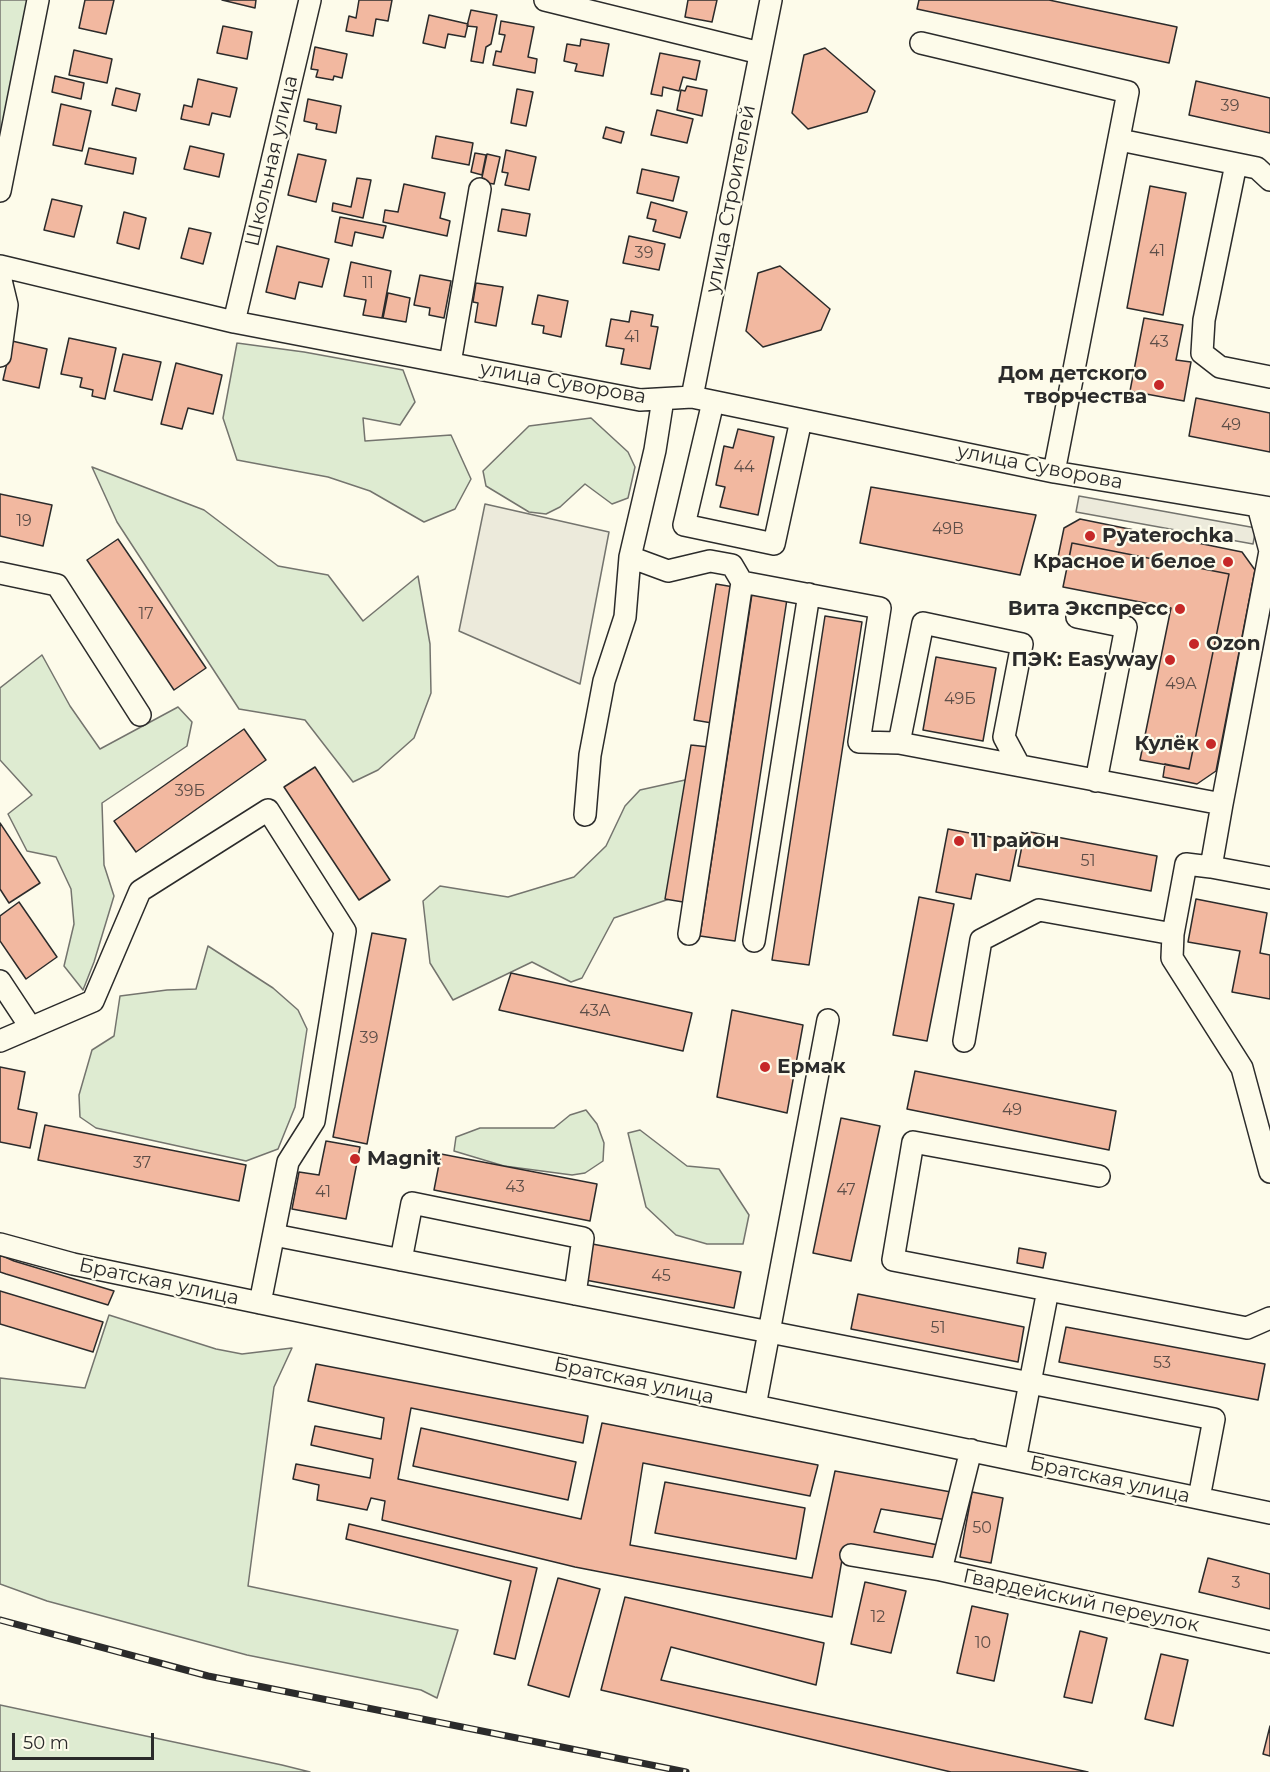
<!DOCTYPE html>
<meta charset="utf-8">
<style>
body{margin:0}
#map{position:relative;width:1270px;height:1772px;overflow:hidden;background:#fdfbea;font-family:Montserrat,sans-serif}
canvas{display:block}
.scale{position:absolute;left:12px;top:1733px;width:142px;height:27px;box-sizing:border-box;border:3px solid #2b2b2b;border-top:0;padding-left:8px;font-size:18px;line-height:21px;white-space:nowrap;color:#2b2b2b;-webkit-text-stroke:4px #fdfbea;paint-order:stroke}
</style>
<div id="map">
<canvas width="1270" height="1772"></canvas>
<div class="scale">50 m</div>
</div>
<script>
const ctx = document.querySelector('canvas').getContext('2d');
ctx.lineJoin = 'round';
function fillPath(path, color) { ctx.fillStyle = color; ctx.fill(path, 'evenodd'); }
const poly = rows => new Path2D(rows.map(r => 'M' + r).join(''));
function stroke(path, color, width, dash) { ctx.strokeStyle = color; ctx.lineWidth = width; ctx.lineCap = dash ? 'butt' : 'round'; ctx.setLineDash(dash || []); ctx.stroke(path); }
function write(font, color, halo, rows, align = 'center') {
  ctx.font = font + ' Montserrat,sans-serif'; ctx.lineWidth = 4.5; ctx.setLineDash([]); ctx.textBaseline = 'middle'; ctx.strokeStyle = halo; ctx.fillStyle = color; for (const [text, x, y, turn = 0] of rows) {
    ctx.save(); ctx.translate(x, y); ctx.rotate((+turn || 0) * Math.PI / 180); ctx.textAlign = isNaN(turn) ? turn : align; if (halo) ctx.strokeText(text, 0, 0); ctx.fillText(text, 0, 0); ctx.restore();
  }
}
const green = poly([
 [0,0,30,0,0,149,0,0],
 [237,343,304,352,403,370,415,402,400,425,363,418,365,441,451,435,471,479,455,509,424,522,370,491,328,477,237,460,223,418,237,343],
 [591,418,628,452,635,467,628,498,612,504,585,484,560,507,546,514,529,512,486,486,483,471,529,426,591,418],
 [92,467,204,510,278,566,328,575,363,621,418,576,430,644,431,693,414,738,378,770,353,782,305,720,239,709,117,522,92,467],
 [42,655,70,706,100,749,178,707,192,722,187,746,102,803,104,865,114,896,94,962,83,990,64,966,74,924,71,889,56,857,27,851,8,814,32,795,0,760,0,688,42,655],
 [685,780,678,896,614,918,582,978,571,982,532,962,453,1000,430,963,423,901,440,886,508,897,574,877,606,846,625,806,640,790,685,780],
 [208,946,273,988,298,1010,307,1029,295,1107,278,1149,246,1161,96,1128,80,1117,79,1095,92,1050,114,1036,120,996,167,990,196,989,208,946],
 [586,1110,597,1124,604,1143,603,1161,585,1173,572,1175,504,1166,454,1151,456,1137,480,1128,554,1128,570,1115,586,1110],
 [640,1130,687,1166,719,1169,749,1215,743,1244,707,1244,676,1235,646,1207,628,1133,640,1130],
 [109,1315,216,1349,242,1354,292,1348,274,1387,248,1586,458,1630,437,1698,421,1690,247,1655,47,1601,0,1584,0,1378,85,1388,109,1315],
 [0,1705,282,1765,310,1772,0,1772,0,1705]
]);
fillPath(green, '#deebd1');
stroke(green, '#74746e', 1.5);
const parking = poly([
 [1079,496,1256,528,1253,544,1076,512,1079,496],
 [485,504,609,532,580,684,459,631,485,504]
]);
fillPath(parking, '#eceadb');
stroke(parking, '#74746e', 1.5);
const building = poly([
 [85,0,114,0,106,34,79,28,85,0],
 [222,0,256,0,255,8,222,0],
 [359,0,392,0,388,21,376,19,373,36,346,31,349,16,356,18,359,0],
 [688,0,717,0,712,22,685,17,688,0],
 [919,0,1049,0,1177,27,1169,63,917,9,919,0],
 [471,10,497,15,491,44,486,47,483,63,471,61,477,27,467,26,471,10],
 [429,15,468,24,465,37,448,34,445,48,423,43,429,15],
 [501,21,534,27,528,57,537,59,535,73,493,65,496,51,501,52,505,35,499,34,501,21],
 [223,26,252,32,247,59,217,53,223,26],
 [581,39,609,44,603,76,575,71,577,64,564,61,567,44,580,46,581,39],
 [315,47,347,54,342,78,334,76,333,80,316,77,318,70,311,69,315,47],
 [825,48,875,91,867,112,808,129,792,113,804,55,825,48],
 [74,50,112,59,107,83,69,75,74,50],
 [660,53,700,61,696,80,683,77,679,91,663,87,662,96,651,94,660,53],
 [55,76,84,83,81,99,52,92,55,76],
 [198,79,237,88,230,117,212,113,209,125,181,119,184,105,192,107,198,79],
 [1196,81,1270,98,1270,133,1189,115,1196,81],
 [687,86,707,90,702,116,677,110,681,90,685,91,687,86],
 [116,88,140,94,136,111,112,105,116,88],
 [517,89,533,92,526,126,511,123,517,89],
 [308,99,341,106,336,133,316,129,317,124,304,121,308,99],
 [61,104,91,111,82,151,53,145,61,104],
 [657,110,693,119,687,143,651,135,657,110],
 [606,127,624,132,621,143,603,138,606,127],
 [436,136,473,143,469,165,432,158,436,136],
 [190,146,224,154,219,177,184,169,190,146],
 [89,148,136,158,133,174,85,164,89,148],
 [506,150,536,157,529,190,505,185,508,173,502,172,506,150],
 [475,153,486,155,482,175,471,172,475,153],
 [298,154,326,160,316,202,288,195,298,154],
 [487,154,500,157,494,184,481,182,487,154],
 [642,169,679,177,673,201,637,193,642,169],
 [357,178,371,180,363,218,332,211,333,203,351,207,357,178],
 [404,184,445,193,440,218,450,221,447,236,383,222,385,210,398,212,404,184],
 [1150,186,1186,193,1163,315,1127,308,1150,186],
 [52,199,82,206,74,237,44,230,52,199],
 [651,202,687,212,680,238,653,231,656,220,647,218,651,202],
 [502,209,530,214,526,236,498,231,502,209],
 [124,212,146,218,139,249,117,243,124,212],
 [340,217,386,226,383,238,355,232,352,246,335,242,340,217],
 [189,228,211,233,203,264,181,258,189,228],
 [629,236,665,244,659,270,623,263,629,236],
 [277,246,329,259,322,287,299,282,295,299,266,292,277,246],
 [351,262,391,271,382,318,363,315,366,300,344,296,351,262],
 [780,266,830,309,821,330,763,347,746,331,758,273,780,266],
 [420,275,451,281,444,318,429,315,430,308,414,305,420,275],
 [476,283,503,287,496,326,475,322,478,303,473,302,476,283],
 [388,293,410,298,406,322,383,318,388,293],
 [538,295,568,301,561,337,543,333,544,326,532,324,538,295],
 [631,311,653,315,651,326,658,327,650,369,621,364,624,349,606,346,611,319,629,322,631,311],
 [1144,318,1183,325,1176,360,1191,362,1184,401,1130,391,1144,318],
 [69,338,116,348,105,399,92,396,93,390,80,387,82,378,61,374,69,338],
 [12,341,47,349,39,388,3,380,12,341],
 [123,354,161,362,152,400,114,391,123,354],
 [176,363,222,375,213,414,188,408,182,429,161,424,176,363],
 [1196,398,1270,413,1270,452,1189,436,1196,398],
 [738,429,774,437,758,515,720,507,725,487,716,485,724,446,733,448,738,429],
 [871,487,1036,515,1020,575,860,543,871,487],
 [0,494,52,505,43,546,0,536,0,494],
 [1080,519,1242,552,1255,570,1216,771,1197,784,1163,777,1165,764,1189,769,1229,574,1072,543,1068,564,1057,562,1064,528,1080,519],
 [118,539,206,668,174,690,87,560,118,539],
 [1072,543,1229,574,1189,769,1140,760,1171,608,1063,587,1072,543],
 [716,584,734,587,712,723,694,720,716,584],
 [752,594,787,599,735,941,700,936,752,594],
 [825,616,862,622,809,965,772,960,825,616],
 [936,657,996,668,983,741,923,730,936,657],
 [244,729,266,760,136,852,114,821,244,729],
 [691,745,709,747,683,902,665,899,691,745],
 [315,767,390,880,359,900,284,787,315,767],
 [0,823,40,883,9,903,0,889,0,823],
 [948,829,1018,842,1010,881,976,874,971,899,936,892,948,829],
 [1025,831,1157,856,1151,891,1018,866,1025,831],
 [919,897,954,904,927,1041,893,1035,919,897],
 [1196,899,1267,913,1260,953,1270,955,1270,999,1232,992,1240,951,1188,942,1196,899],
 [19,902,57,957,26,979,0,941,0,916,19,902],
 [372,933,406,939,367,1144,333,1137,372,933],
 [511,973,692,1013,683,1051,499,1010,511,973],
 [732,1010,803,1025,787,1113,717,1097,732,1010],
 [0,1067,25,1072,18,1109,37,1113,30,1148,0,1142,0,1067],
 [915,1071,1116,1111,1109,1150,907,1109,915,1071],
 [841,1118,880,1126,851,1261,813,1253,841,1118],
 [45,1125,246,1165,239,1201,38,1160,45,1125],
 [326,1141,360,1147,346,1219,292,1209,299,1172,319,1175,326,1141],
 [441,1154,597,1184,590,1221,434,1190,441,1154],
 [587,1243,741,1272,734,1308,580,1279,587,1243],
 [1019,1248,1046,1253,1043,1268,1017,1263,1019,1248],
 [0,1255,14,1261,114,1291,108,1305,6,1274,0,1272,0,1255],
 [0,1291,103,1322,93,1352,0,1324,0,1291],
 [858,1294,1024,1327,1018,1362,851,1329,858,1294],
 [1066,1327,1265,1364,1258,1400,1059,1362,1066,1327],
 [316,1364,588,1416,583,1443,411,1408,398,1479,581,1519,602,1423,818,1465,810,1496,643,1463,630,1545,812,1578,835,1471,951,1492,947,1520,881,1509,874,1532,938,1545,931,1570,843,1554,832,1617,575,1567,382,1520,385,1501,371,1498,367,1510,317,1500,319,1485,293,1479,296,1464,370,1478,373,1459,311,1445,315,1426,381,1439,384,1418,308,1401,316,1364],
 [421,1428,576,1462,568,1500,413,1466,421,1428],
 [665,1482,805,1508,796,1559,655,1533,665,1482],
 [972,1492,1003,1498,991,1563,960,1557,972,1492],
 [349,1524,537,1568,515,1659,494,1654,511,1581,346,1539,349,1524],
 [1208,1558,1270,1574,1270,1609,1199,1592,1208,1558],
 [558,1578,600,1589,569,1697,528,1685,558,1578],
 [865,1582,906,1591,891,1653,851,1644,865,1582],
 [625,1597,824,1643,816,1685,671,1647,661,1680,1088,1772,951,1772,601,1690,625,1597],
 [972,1606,1008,1614,994,1681,957,1673,972,1606],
 [1080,1631,1107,1638,1092,1703,1064,1697,1080,1631],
 [1161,1654,1188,1660,1173,1726,1145,1719,1161,1654],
 [1270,1726,1270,1756,1263,1754,1270,1726]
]);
fillPath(building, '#f2b8a0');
stroke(building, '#2b2b2b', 1.5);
const minor = poly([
 [545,0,760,53],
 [921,43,1128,92,1054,472],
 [1120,140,1257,168,1270,180],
 [1236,164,1204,320,1202,353,1220,367,1270,377],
 [0,191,38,0],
 [0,266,234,322,640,400,692,397,1054,472,1270,508],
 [0,276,7,305,0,356],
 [234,322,310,0],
 [450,363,480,189],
 [692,397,771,0],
 [713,402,684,525,774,544,801,420],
 [630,557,668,571,710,561,732,565,742,582,689,934],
 [0,573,57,585,140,715],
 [742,582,880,608,859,742,899,743,1222,804,1211,867,1270,878],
 [1077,617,1126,627,1096,781],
 [899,743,923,623,1022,644,1004,737,1019,765],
 [1222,804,1270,551,1258,506],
 [585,815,590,755,604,681,625,617,630,557,655,450,663,399],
 [1173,934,1186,864,1211,867],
 [754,941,809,594],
 [0,981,31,1028],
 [0,1041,93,1001,140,891,268,810,345,931,314,1121,288,1162,260,1303],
 [964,1041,981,940,1039,910,1173,934,1172,958,1242,1068,1270,1172],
 [274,1235,1214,1419,1199,1498],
 [0,1244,73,1264,1270,1513],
 [401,1260,412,1203,583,1238,575,1294],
 [1048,1290,893,1260,913,1142,1099,1176],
 [755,1406,828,1020],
 [971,1450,941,1570,1270,1642],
 [1015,1460,1048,1290,1247,1328,1270,1318],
 [851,1555,941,1570]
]);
stroke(minor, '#2b2b2b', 24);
stroke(minor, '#fdfbea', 21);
const rail = poly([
 [0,1620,208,1676,686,1772]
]);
stroke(rail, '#2b2b2b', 7);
stroke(rail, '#fdfbea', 4.5, [14]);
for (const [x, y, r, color] of [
 [1159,385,6,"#c62828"],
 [1090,536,6,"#c62828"],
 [1228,562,6,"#c62828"],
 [1180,609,6,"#c62828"],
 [1194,644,6,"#c62828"],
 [1170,660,6,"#c62828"],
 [1211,744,6,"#c62828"],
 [959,841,6,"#c62828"],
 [765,1067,6,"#c62828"],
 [355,1159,6,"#c62828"]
]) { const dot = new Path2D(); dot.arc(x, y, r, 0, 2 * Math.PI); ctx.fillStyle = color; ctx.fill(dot); stroke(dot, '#fdfbea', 2); }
write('16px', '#5d4e48', null, [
 ["39",1230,106],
 ["41",1157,251],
 ["39",644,253],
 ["11",368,283],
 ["41",632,337],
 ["43",1159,342],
 ["49",1231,425],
 ["44",744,467],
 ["19",24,521],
 ["49В",948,529],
 ["17",146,614],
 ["49А",1181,684],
 ["49Б",960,699],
 ["39Б",190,791],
 ["51",1088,861],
 ["43А",595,1011],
 ["39",369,1038],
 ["49",1012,1110],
 ["37",142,1163],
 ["43",515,1187],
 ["47",846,1190],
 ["41",323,1192],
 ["45",661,1276],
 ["51",938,1328],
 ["53",1162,1363],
 ["50",982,1528],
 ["3",1236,1583],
 ["12",878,1617],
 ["10",983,1643]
]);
write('20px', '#2b2b2b', '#fdfbea', [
 ["Школьная улица",272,161,-77],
 ["улица Строителей",731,199,-79],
 ["улица Суворова",563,383,10],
 ["улица Суворова",1040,467,11],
 ["Братская улица",159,1282,12],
 ["Братская улица",634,1381,12],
 ["Братская улица",1110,1480,12],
 ["Гвардейский переулок",1081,1601,12]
]);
write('bold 20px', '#2b2b2b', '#fdfbea', [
 ["Дом детского",1147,374],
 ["творчества",1147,397],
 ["Pyaterochka",1102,536,"left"],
 ["Красное и белое",1216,562],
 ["Вита Экспресс",1168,609],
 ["Ozon",1206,644,"left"],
 ["ПЭК: Easyway",1158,660],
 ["Кулёк",1199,744],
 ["11 район",971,841,"left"],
 ["Ермак",777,1067,"left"],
 ["Magnit",367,1159,"left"]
], 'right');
</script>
